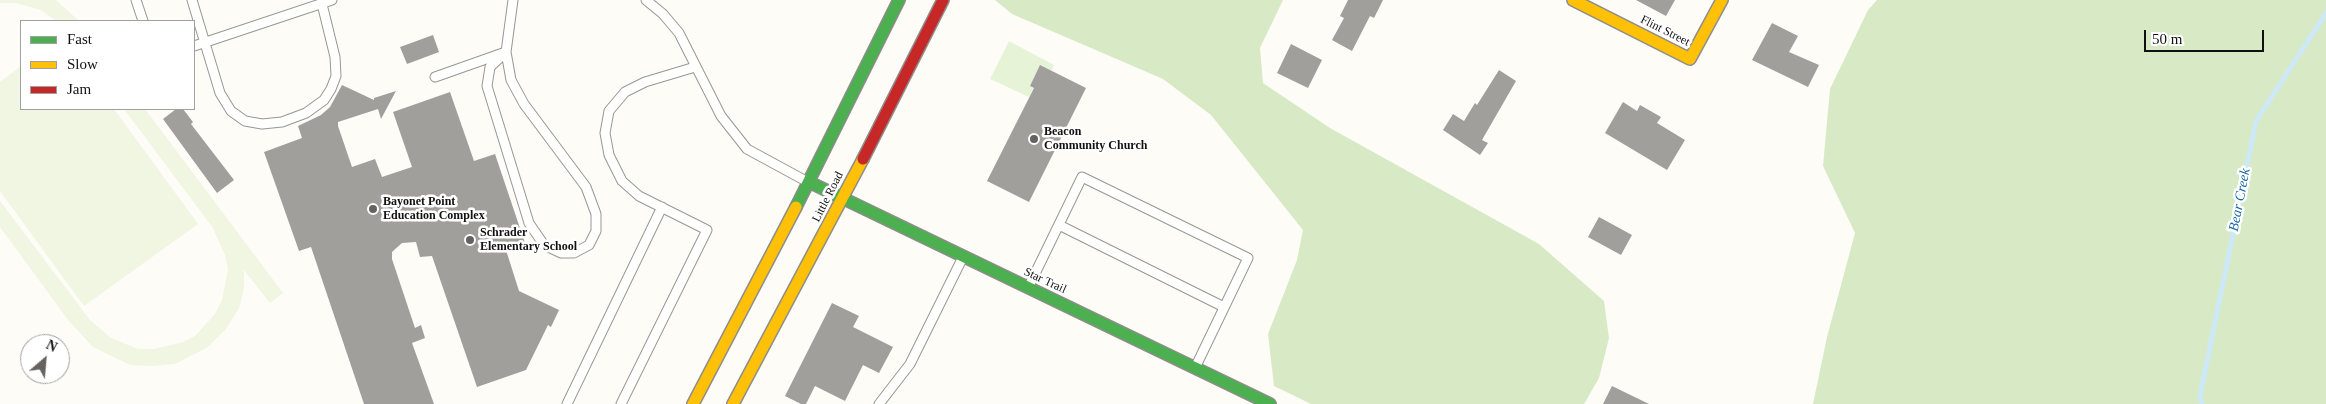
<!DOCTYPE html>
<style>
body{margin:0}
#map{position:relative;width:2326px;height:404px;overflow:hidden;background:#fdfcf7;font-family:Georgia,serif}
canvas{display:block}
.legend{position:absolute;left:20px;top:20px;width:175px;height:90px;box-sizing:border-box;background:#fff;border:1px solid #a0a0a0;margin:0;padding:6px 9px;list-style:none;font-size:15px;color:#111}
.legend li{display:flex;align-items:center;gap:10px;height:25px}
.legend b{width:25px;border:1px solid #a0a0a0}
.north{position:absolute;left:20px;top:334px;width:50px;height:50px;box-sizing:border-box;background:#fff;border:1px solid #a0a0a0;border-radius:50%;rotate:27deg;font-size:14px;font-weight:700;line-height:20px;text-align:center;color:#111}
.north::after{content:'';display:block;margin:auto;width:18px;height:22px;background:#646362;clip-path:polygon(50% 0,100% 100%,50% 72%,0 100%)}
.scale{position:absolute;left:2144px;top:30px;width:120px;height:22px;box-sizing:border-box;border:2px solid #111;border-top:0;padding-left:6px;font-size:15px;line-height:18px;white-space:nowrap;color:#111;-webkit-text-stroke:4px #fff;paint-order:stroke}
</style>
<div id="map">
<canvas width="2326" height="404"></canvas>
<ul class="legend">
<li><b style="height:6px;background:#4caf50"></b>Fast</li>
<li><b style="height:6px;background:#ffc107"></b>Slow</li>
<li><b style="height:6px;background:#c62828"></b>Jam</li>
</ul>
<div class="north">N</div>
<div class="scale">50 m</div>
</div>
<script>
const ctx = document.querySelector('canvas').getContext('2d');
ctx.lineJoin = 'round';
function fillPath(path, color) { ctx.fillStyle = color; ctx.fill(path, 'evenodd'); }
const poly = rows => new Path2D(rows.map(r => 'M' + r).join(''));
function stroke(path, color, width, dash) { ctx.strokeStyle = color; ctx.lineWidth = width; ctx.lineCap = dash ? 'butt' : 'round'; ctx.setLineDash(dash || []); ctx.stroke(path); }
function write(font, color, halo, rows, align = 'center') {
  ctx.font = font + ' Georgia,serif'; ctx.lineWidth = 5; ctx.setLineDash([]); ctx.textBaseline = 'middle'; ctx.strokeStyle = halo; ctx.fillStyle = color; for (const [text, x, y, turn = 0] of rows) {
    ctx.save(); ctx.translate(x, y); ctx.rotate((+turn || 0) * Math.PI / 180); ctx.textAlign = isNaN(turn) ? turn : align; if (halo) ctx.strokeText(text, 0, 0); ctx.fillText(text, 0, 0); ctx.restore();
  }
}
fillPath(poly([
 [1009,41,1054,65,1051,71,1040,66,1030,86,1033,88,1029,97,990,79]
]), '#e7f3d7');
fillPath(poly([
 [995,0,1283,0,1260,48,1263,83,1330,128,1539,244,1604,301,1609,338,1599,378,1584,404,1311,404,1274,386,1268,334,1297,260,1303,230,1211,115,1163,79,1012,14],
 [1877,0,2326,0,2326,404,1813,404,1827,337,1855,233,1823,166,1830,89,1868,10]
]), '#d8eac5');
fillPath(poly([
 [0,0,56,0,79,21,56,21,41,10,16,3,0,3],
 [21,66,21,109,114,109,198,224,84,306,0,191,0,82],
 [124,109,145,109,283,293,270,303,244,270,244,288,239,308,226,329,208,347,175,364,153,366,130,365,93,347,68,320,0,227,0,201,90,320,111,338,138,349,154,349,183,342,195,336,215,314,222,300,228,270,225,255,213,228]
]), '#f0f6e1');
stroke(poly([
 [2202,404,2200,396,2256,121,2326,13]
]), '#cde8f7', 5);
fillPath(poly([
 [1348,0,1383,0,1374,18,1370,16,1352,51,1332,40,1344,18,1340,16],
 [1636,0,1675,0,1666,16],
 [1772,23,1798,36,1789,52,1819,65,1808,87,1752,60],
 [433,35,439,52,407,64,400,47],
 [1291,44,1322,60,1308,88,1277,73],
 [1040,65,1086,88,1029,202,987,181,1034,88,1030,86],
 [1499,70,1516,81,1482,140,1488,143,1480,155,1443,130,1453,114,1464,121,1475,103,1477,105],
 [342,85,374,100,374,98,396,91,381,119,378,109,338,122,338,126,352,167,375,159,382,177,412,167,393,112,450,92,474,161,495,154,525,243,506,250,519,291,559,310,551,327,548,325,526,370,477,387,432,256,420,257,416,242,402,243,392,252,392,259,415,328,421,325,425,338,412,343,434,404,364,404,311,247,299,251,264,152,302,138,298,126,321,115,330,107],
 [1623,102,1637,111,1640,105,1661,117,1657,123,1685,140,1667,170,1605,133],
 [176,109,183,109,193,122,191,124,234,180,217,193,163,119],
 [1599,217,1632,235,1621,255,1588,237],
 [832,303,859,316,853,327,893,347,879,373,863,365,845,401,815,386,806,404,801,404,785,396],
 [1612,386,1649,404,1603,404]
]), '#a19f9c');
const lane = poly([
 [136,0,143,21],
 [192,0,220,93,231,111,245,121,262,124,282,122,306,113,324,100,331,89,336,76,335,57,322,4],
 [646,0,663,14,679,33,721,116,747,149,806,181],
 [194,46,332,0],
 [506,52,490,67,487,86,529,223,544,245,561,253,574,253,589,245,596,231,596,214,586,187,524,104,511,80,506,52,513,0],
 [435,77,503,53],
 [1059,225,1224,307],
 [1029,286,1082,177,1248,258,1195,368],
 [567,404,662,207],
 [621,404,707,230,639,196,622,181,609,155,605,133,609,111,625,92,645,82,695,67],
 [879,404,910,364,963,257]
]);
const fast = poly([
 [809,182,1270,404],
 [796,207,899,0]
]);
const slow = poly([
 [1573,0,1690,59,1722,0],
 [693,404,796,207],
 [733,404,863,159]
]);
const jam = poly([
 [863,159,943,0]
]);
stroke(lane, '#979795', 11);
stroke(fast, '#8e8d8b', 14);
stroke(slow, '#8e8d8b', 14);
stroke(jam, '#8e8d8b', 14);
stroke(lane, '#fffffe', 9);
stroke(fast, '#4caf50', 11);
stroke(slow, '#ffc107', 11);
stroke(jam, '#c62828', 11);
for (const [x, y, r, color] of [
 [1034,139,5,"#646362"],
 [373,209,5,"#646362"],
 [470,240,5,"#646362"]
]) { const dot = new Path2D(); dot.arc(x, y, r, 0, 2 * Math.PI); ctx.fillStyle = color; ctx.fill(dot); stroke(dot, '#fff', 2); }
write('12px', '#111', '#fff', [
 ["Flint Street",1665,31,27],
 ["Little Road",828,197,-63],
 ["Star Trail",1045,281,25]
]);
write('bold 12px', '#111', '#fff', [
 ["Beacon",1044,132],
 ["Community Church",1044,146],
 ["Bayonet Point",383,202],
 ["Education Complex",383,216],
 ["Schrader",480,233],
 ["Elementary School",480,247]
], 'left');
write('italic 14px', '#1768a6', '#fff', [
 ["Bear Creek",2240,200,-79]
]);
</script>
